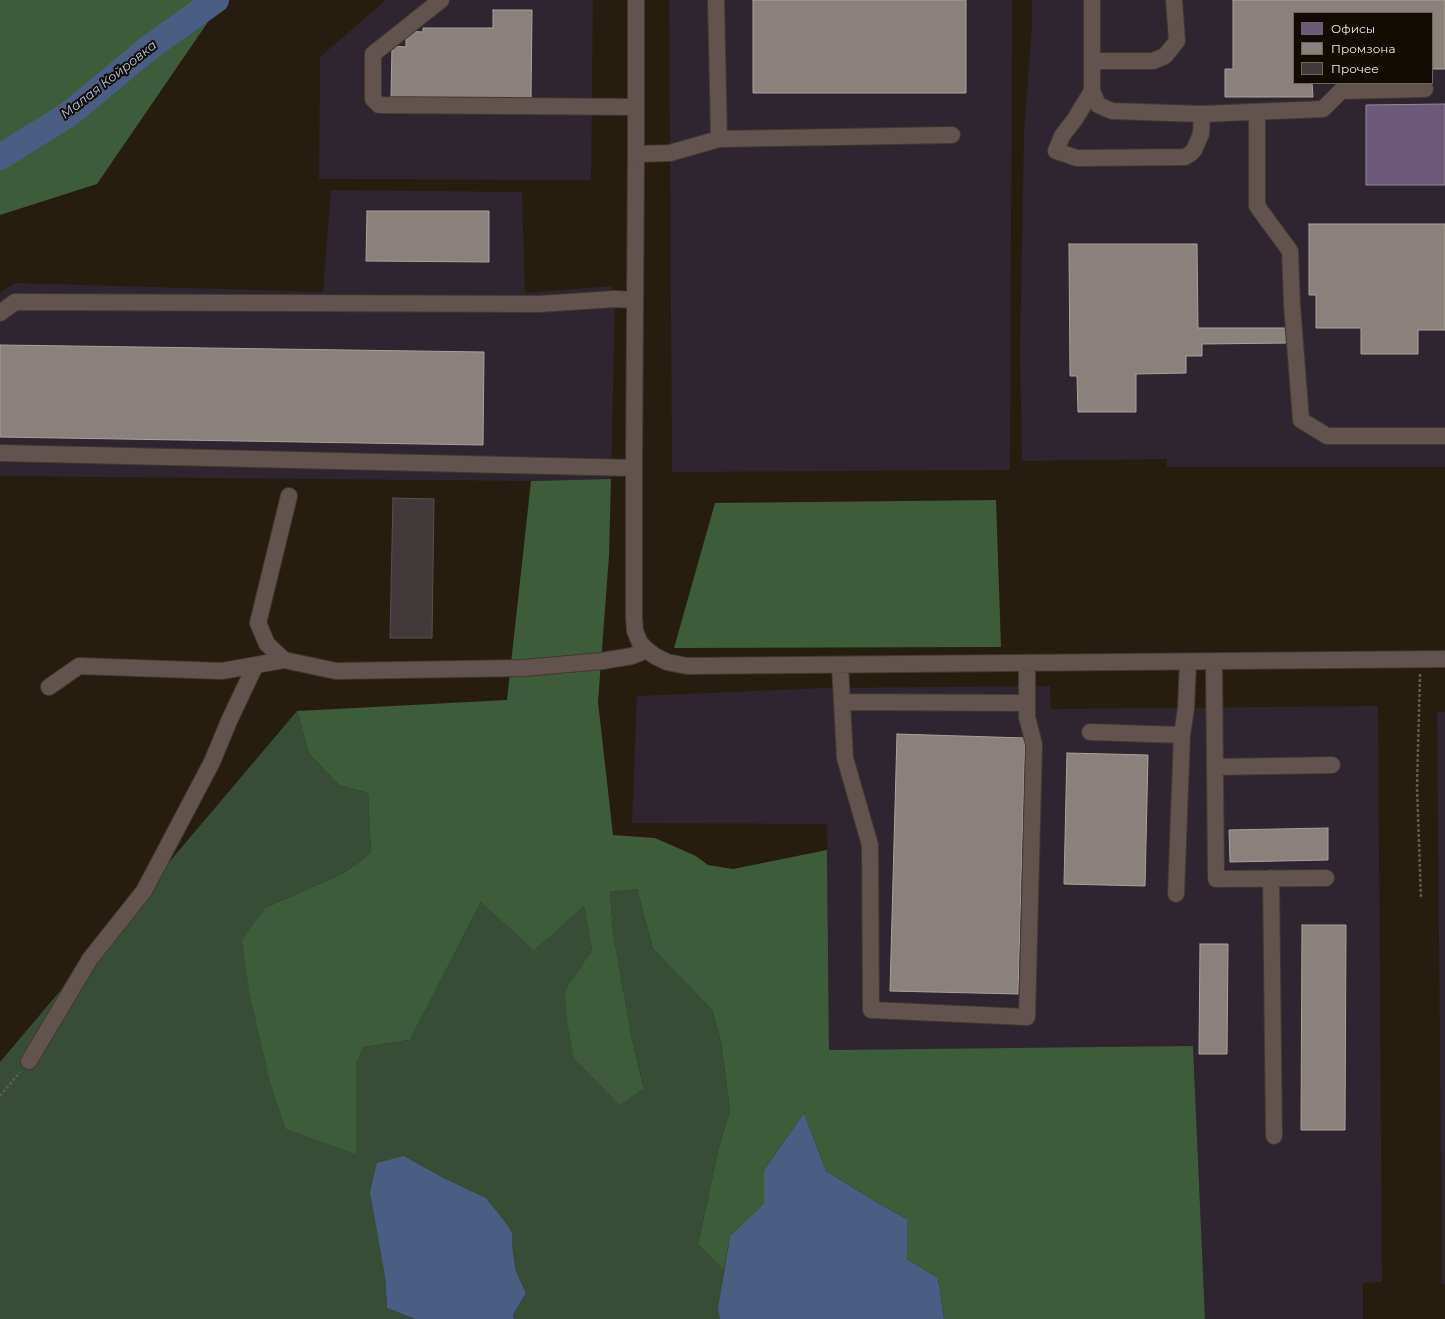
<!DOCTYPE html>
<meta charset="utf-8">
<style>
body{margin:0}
#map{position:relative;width:1445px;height:1319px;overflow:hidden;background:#261d0f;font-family:Montserrat,sans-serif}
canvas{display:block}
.legend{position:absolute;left:1293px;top:12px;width:140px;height:72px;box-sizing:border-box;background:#120b03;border:1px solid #6e665b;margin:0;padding:5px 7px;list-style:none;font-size:12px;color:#f9eedf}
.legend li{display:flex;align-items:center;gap:8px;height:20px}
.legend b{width:20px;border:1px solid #6e665b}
</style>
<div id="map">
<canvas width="1445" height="1319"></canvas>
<ul class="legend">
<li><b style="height:11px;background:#6d597a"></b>Офисы</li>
<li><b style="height:11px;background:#8a817c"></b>Промзона</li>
<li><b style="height:11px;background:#41393a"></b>Прочее</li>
</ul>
</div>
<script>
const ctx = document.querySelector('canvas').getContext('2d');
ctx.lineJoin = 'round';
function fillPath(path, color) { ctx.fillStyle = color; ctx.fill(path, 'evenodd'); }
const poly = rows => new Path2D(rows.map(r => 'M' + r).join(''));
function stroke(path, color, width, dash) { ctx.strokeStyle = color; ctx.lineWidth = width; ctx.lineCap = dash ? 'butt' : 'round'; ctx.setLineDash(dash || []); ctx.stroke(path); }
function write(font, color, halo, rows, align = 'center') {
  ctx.font = font + ' Montserrat,sans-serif'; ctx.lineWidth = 4; ctx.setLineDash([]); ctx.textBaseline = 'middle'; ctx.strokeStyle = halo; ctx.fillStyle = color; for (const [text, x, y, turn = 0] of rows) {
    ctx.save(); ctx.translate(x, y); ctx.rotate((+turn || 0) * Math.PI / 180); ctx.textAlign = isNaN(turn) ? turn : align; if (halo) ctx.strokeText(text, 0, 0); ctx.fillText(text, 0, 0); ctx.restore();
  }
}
fillPath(poly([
 [386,0,593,0,591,180,319,179,320,57],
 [669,0,1012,0,1010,470,672,472],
 [1032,0,1445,0,1445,467,1167,467,1167,459,1022,461,1020,350,1024,134,1032,24],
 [1294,13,1432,13,1432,83,1294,83],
 [331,190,522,192,525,293,612,286,615,299,611,479,531,481,0,476,0,293,15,283,323,292],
 [1050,686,1051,709,1378,706,1382,1282,1363,1283,1363,1319,1205,1319,1193,1047,829,1050,827,824,632,823,637,696,826,688],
 [1437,712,1445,712,1445,1284,1442,1284]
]), '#2f2530');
fillPath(poly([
 [297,711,309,754,339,785,368,793,371,853,344,873,265,908,355,1154,356,1064,364,1047,410,1040,481,902,563,924,584,906,592,950,565,990,644,1087,632,1039,613,933,610,892,637,889,653,949,712,1010,721,1042,730,1111,719,1147,698,1244,724,1271,719,1309,720,1319,514,1319,513,1315,526,1293,516,1271,513,1253,512,1233,486,1198,444,1178,404,1156,385,1276,387,1308,415,1319,0,1319,0,1062]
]), '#374d36');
fillPath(poly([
 [0,0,223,0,97,184,0,215],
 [611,479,609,556,598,702,613,835,655,838,696,856,708,865,733,869,827,850,829,1050,1193,1046,1205,1319,944,1319,938,1278,907,1259,907,1219,883,1206,826,1171,804,1113,764,1170,764,1203,730,1236,724,1271,698,1244,719,1147,730,1111,721,1042,712,1010,653,949,637,889,610,892,613,933,632,1039,644,1088,620,1105,574,1058,567,1020,565,990,592,950,584,906,534,950,481,902,410,1040,364,1047,356,1064,356,1154,286,1129,270,1082,249,990,242,940,265,908,344,873,371,853,368,793,339,785,309,754,297,711,507,700,531,481],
 [996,500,1001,647,674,648,715,503]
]), '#3c5c3a');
fillPath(poly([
 [804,1113,826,1171,883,1206,907,1219,907,1259,938,1278,944,1319,720,1319,718,1309,730,1236,764,1203,764,1170],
 [404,1156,444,1178,486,1198,508,1226,512,1233,513,1253,516,1271,526,1293,513,1315,514,1319,415,1319,387,1308,385,1276,370,1192,377,1163]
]), '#4a5d82');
const offices = poly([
 [1445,104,1445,185,1366,185,1366,105,1445,104]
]);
fillPath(offices, '#6d597a');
stroke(offices, '#978698', 1);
const industry = poly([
 [753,0,966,0,966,93,753,93,753,0],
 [1233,0,1445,0,1445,69,1432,69,1432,13,1294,13,1294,83,1312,83,1313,97,1225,97,1225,69,1233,69,1233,0],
 [493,10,532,10,531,98,391,97,392,46,406,47,406,31,423,32,423,28,493,28,493,10],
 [367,211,489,211,489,262,366,261,367,211],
 [1309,224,1445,224,1445,330,1418,330,1418,354,1361,354,1361,328,1316,328,1316,295,1309,295,1309,224],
 [1069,244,1197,244,1198,328,1288,328,1288,343,1202,344,1202,356,1186,356,1186,373,1136,374,1136,412,1078,412,1077,376,1070,376,1069,244],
 [0,345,484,352,483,445,0,437,0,345],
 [897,734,1025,738,1018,994,890,991,897,734],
 [1067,753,1148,755,1145,886,1064,884,1067,753],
 [1328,828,1328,860,1230,862,1229,830,1328,828],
 [1302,925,1346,925,1345,1130,1301,1130,1302,925],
 [1200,944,1228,944,1227,1054,1199,1054,1200,944]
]);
fillPath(industry, '#8a817c');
stroke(industry, '#aba29a', 1);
stroke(poly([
 [0,157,69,114,150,47,216,0]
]), '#4a5d82', 26);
const building = poly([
 [393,498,434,499,432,638,390,638,393,498]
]);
fillPath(building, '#41393a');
stroke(building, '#585150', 1);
const minor = poly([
 [441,0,373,54,373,99,379,105,636,107],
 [636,0,636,154,634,468,634,617,635,631,640,643,647,650,655,656,667,662,687,666,1445,659],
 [716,0,719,139],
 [1092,0,1092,91,1098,105,1112,111,1202,114,1323,109,1341,91,1425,89],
 [1092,61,1153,61,1165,56,1177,41,1174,0],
 [1092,91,1075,119,1062,136,1056,151,1077,158,1185,157,1190,154,1194,150,1201,134,1202,114],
 [1257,112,1257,206,1290,251,1292,305,1301,420,1327,436,1445,436],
 [636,154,670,153,719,139,952,135],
 [0,313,15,302,539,304,615,299,634,300],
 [0,453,634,468],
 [289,496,258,623,267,644,284,660,336,671,524,668,602,661,632,656,647,650],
 [1214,662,1216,879,1326,878],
 [840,665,845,758,870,845,871,1010,1027,1017,1034,744,1027,717,1027,663],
 [49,687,79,666,222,671,284,660],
 [842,702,1027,703],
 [1090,732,1182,735],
 [1215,767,1332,765],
 [1271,878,1274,1136],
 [1176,894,1182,735,1186,708,1188,662],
 [29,1061,90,959,144,891,212,762,229,721,255,666]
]);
stroke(minor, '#42392e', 18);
stroke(poly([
 [1420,674,1417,786,1421,899],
 [0,1096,20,1072]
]), '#635851', 2.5, [3, 2]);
stroke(minor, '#62534e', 16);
write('italic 13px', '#b6caf3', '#120b03', [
 ["Малая Койровка",109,80,-38]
]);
</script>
